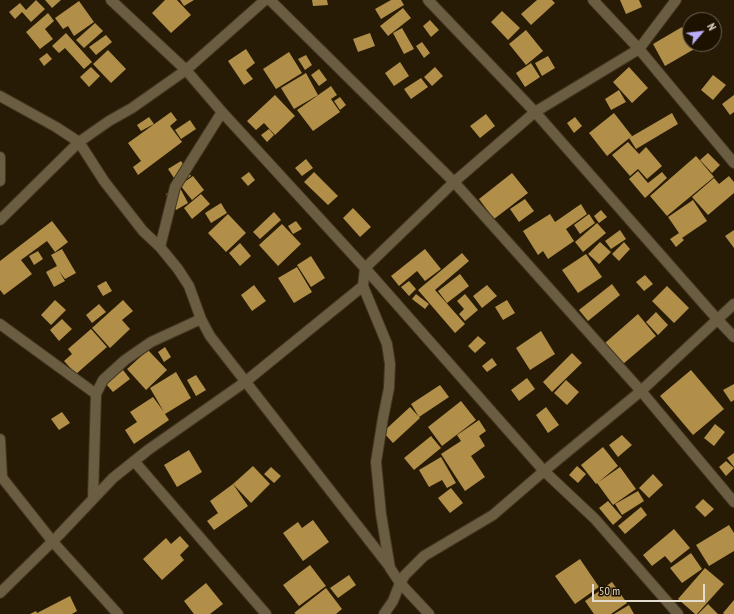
<!DOCTYPE html>
<style>
body{margin:0}
#map{position:relative;width:734px;height:614px;overflow:hidden;background:#271b05;font-family:"PT Sans Narrow",sans-serif}
canvas{display:block}
.north{position:absolute;left:682px;top:12px;width:40px;height:40px;box-sizing:border-box;background:#1d1200;border:1px solid #6d6353;border-radius:50%;rotate:62deg;font-size:11px;font-weight:700;line-height:16px;text-align:center;color:#e4dccf}
.north::after{content:'';display:block;margin:auto;width:14px;height:18px;background:#b9abf7;clip-path:polygon(50% 0,100% 100%,50% 72%,0 100%)}
.scale{position:absolute;left:592px;top:584px;width:113px;height:18px;box-sizing:border-box;border:2px solid #e4dccf;border-top:0;padding-left:5px;font-size:12px;line-height:14px;white-space:nowrap;color:#e4dccf;-webkit-text-stroke:3px #1d1200;paint-order:stroke}
</style>
<div id="map">
<canvas width="734" height="614"></canvas>
<div class="north">N</div>
<div class="scale">50 m</div>
</div>
<script>
const ctx = document.querySelector('canvas').getContext('2d');
ctx.lineJoin = 'round';
function fillPath(path, color) { ctx.fillStyle = color; ctx.fill(path, 'evenodd'); }
const poly = rows => new Path2D(rows.map(r => 'M' + r).join(''));
function stroke(path, color, width, dash) { ctx.strokeStyle = color; ctx.lineWidth = width; ctx.lineCap = dash ? 'butt' : 'round'; ctx.setLineDash(dash || []); ctx.stroke(path); }
fillPath(poly([
 [36,0,45,9,31,22,22,12,15,19,9,12,20,3,26,10],
 [45,0,61,0,52,8],
 [165,0,177,0,191,15,171,33,152,13],
 [180,0,194,0,184,6],
 [312,0,327,0,328,5,313,6],
 [391,0,401,0,404,5,381,19,375,9],
 [537,0,552,0,555,3,531,25,521,14],
 [620,0,639,0,642,7,626,14],
 [79,1,94,22,74,36,68,26,63,29,55,18],
 [403,8,411,18,388,36,380,26],
 [502,11,520,28,508,40,491,22],
 [48,13,54,21,45,29,53,39,40,49,26,32],
 [430,20,439,30,431,37,423,26],
 [95,23,103,31,84,48,76,40],
 [682,27,686,34,690,32,690,44,703,44,665,66,653,44],
 [402,28,414,49,404,54,393,33],
 [526,30,543,51,526,65,509,44],
 [66,33,92,62,84,69,65,48,59,53,52,46],
 [370,33,375,46,358,52,353,39],
 [106,35,112,42,96,55,89,47],
 [422,42,430,53,424,58,416,46],
 [246,49,255,63,246,70,253,79,244,85,228,61],
 [108,50,126,69,111,83,93,64],
 [289,52,302,73,276,89,263,69],
 [47,53,52,59,44,66,39,59],
 [306,55,312,65,305,70,298,59],
 [548,56,555,68,542,76,535,63],
 [400,62,409,76,394,86,385,73],
 [531,63,540,77,525,87,516,73],
 [91,67,100,76,89,87,80,77],
 [435,67,443,76,432,86,424,77],
 [629,67,648,88,632,103,613,82],
 [319,69,327,80,319,86,311,75],
 [306,73,318,95,294,109,281,88],
 [713,75,726,85,713,100,701,90],
 [421,78,428,87,411,99,404,89],
 [331,86,337,95,331,99,340,112,313,131,297,110],
 [619,90,626,102,611,110,605,99],
 [275,95,295,116,275,135,264,123,256,130,247,121],
 [734,95,734,112,730,115,722,104],
 [340,97,346,105,340,110,334,101],
 [171,112,177,120,170,126,182,142,138,175,133,167,141,161,128,143],
 [614,113,632,136,607,156,589,133],
 [672,113,678,124,636,149,629,138],
 [486,114,495,126,480,138,470,126],
 [149,117,154,124,141,131,137,125],
 [575,117,582,126,574,133,567,123],
 [190,120,196,129,181,139,175,130],
 [269,129,274,135,267,142,261,135],
 [628,142,639,154,646,147,662,166,647,179,638,169,630,176,612,155],
 [708,153,720,165,712,173,700,160],
 [696,156,714,177,667,216,650,196],
 [306,159,313,168,302,176,295,168],
 [181,161,191,176,178,184,168,169],
 [638,171,648,183,662,172,667,178,645,198,629,179],
 [249,172,255,180,248,186,241,178],
 [314,172,338,196,328,205,304,182],
 [512,173,528,193,494,219,479,199],
 [193,176,204,190,192,200,180,185],
 [729,176,734,182,734,193,708,215,692,197,714,178,719,184],
 [179,186,188,203,176,210,166,194],
 [201,194,210,204,192,219,184,208],
 [525,199,534,211,519,222,510,209],
 [693,200,707,221,682,238,684,240,676,247,670,239,679,233,681,236,668,217],
 [221,203,227,213,211,223,205,213],
 [581,204,587,214,566,229,574,241,548,259,543,251,538,255,523,231,550,214,555,222],
 [353,208,371,227,360,237,343,218],
 [601,210,607,217,599,223,594,216],
 [274,212,281,220,260,239,253,232],
 [228,214,246,233,226,252,208,233],
 [589,214,595,223,580,234,574,225],
 [52,221,68,242,55,252,47,241,21,260,32,274,4,295,0,290,0,261],
 [296,221,302,229,293,234,288,226],
 [597,223,606,233,583,252,575,242],
 [282,224,301,244,278,266,259,245],
 [620,230,626,239,611,249,605,241],
 [734,230,734,248,725,236],
 [600,242,611,252,599,264,588,254],
 [624,242,630,249,619,261,612,254],
 [240,243,251,256,240,266,229,253],
 [62,249,76,273,65,279,59,271,65,281,54,287,46,272,57,266,51,255],
 [425,249,441,269,425,281,417,271,399,286,391,276],
 [38,251,43,259,34,265,29,256],
 [462,253,469,261,435,290,465,324,455,333,418,290],
 [586,254,602,277,578,293,562,270],
 [311,256,325,278,311,287,297,265],
 [297,267,312,292,294,303,278,278],
 [460,274,469,286,447,303,438,291],
 [645,275,653,284,644,291,636,282],
 [106,281,112,291,103,296,97,286],
 [409,281,416,289,409,296,401,287],
 [612,284,620,295,588,321,579,310],
 [254,285,266,301,252,311,241,295],
 [487,285,497,296,482,308,473,296],
 [667,286,689,308,674,323,652,301],
 [416,294,429,304,425,309,412,299],
 [465,294,478,310,465,321,459,314,464,309,457,301],
 [55,300,66,310,51,325,41,315],
 [123,300,133,311,122,320,130,329,110,348,92,328],
 [507,300,515,313,503,320,495,307],
 [99,304,106,312,92,323,86,315],
 [656,312,668,325,658,335,646,322],
 [638,314,656,336,623,364,605,343],
 [62,319,72,329,59,341,50,330],
 [91,329,107,347,76,374,64,361,72,354,68,349],
 [541,331,555,354,530,370,516,348],
 [478,336,486,343,475,353,468,346],
 [165,347,171,357,164,362,158,352],
 [148,350,167,370,146,390,127,369],
 [572,353,582,363,552,392,543,382],
 [492,358,497,365,487,372,482,366],
 [123,370,130,379,113,392,106,384],
 [691,370,724,409,693,435,660,396],
 [176,372,191,398,165,414,169,420,134,444,125,430,137,422,130,412,153,397,164,412,150,388],
 [196,375,206,390,196,396,187,380],
 [527,378,535,389,519,401,511,390],
 [566,380,579,392,567,405,554,393],
 [734,384,734,400,731,402,723,390],
 [440,385,449,397,419,417,411,404],
 [461,401,476,420,442,446,428,427],
 [410,407,420,418,393,443,383,432],
 [546,407,559,425,548,433,536,415],
 [62,412,70,423,59,430,51,419],
 [479,420,486,431,479,436,485,446,471,456,485,477,465,491,441,454,461,441,457,435],
 [715,424,725,432,714,446,704,438],
 [622,435,632,445,618,457,609,445],
 [431,436,441,448,414,470,404,458],
 [603,447,618,466,596,484,581,465],
 [189,450,202,472,177,487,164,465],
 [734,453,734,467,727,458],
 [441,457,456,483,447,488,442,480,429,487,419,470],
 [726,461,734,468,726,476,719,467],
 [253,466,270,484,251,503,233,484],
 [577,466,586,474,578,483,569,475],
 [271,467,281,476,274,483,264,474],
 [620,467,636,489,613,505,597,483],
 [653,474,663,485,649,498,639,488],
 [233,484,248,506,214,530,207,521,218,513,210,501],
 [451,488,463,503,450,513,438,498],
 [638,491,644,501,622,515,615,504],
 [703,499,714,509,705,517,695,507],
 [608,501,622,517,613,525,599,508],
 [641,507,647,515,625,534,618,526],
 [313,520,329,542,303,561,283,533,298,522,302,528],
 [729,525,734,533,734,551,709,566,696,545],
 [674,529,690,548,671,563,665,556,652,566,643,555],
 [180,536,189,546,180,555,184,560,162,580,143,559,166,538,171,544],
 [691,553,702,569,682,583,670,568],
 [580,559,599,587,575,604,555,576],
 [310,565,326,586,299,606,283,585],
 [705,568,724,584,697,614,695,614,678,599],
 [349,575,356,585,338,598,330,588],
 [612,582,627,603,611,614,594,614,585,601],
 [206,583,223,604,210,614,194,614,184,601],
 [326,588,342,609,336,614,296,614,294,613],
 [70,596,77,611,72,614,30,614,36,611,37,613],
 [734,600,734,614,724,614,723,613],
 [708,604,718,614,698,614],
 [629,605,634,614,614,614]
]), '#b28f49');
const minor = poly([
 [111,0,186,70,222,112,365,268,544,471,595,519,678,614],
 [270,0,454,182,641,391,734,502],
 [428,0,535,112,717,319,734,337],
 [593,0,639,49,734,163],
 [0,96,56,127,79,142,104,181,143,231,160,247,178,269,189,286,201,319,210,336,389,566],
 [0,157,0,181],
 [0,220,79,142,109,121,132,108,186,70,265,0],
 [160,247,175,187,222,112],
 [0,324,96,394],
 [0,439,2,477],
 [134,461,266,614],
 [0,475,53,542,118,614],
 [93,499,96,394,103,380,125,360,151,342,201,319],
 [0,593,59,535,113,478,148,450,245,382,363,286],
 [384,614,393,601,400,583,405,575,424,556,493,515,544,471,641,391,734,304],
 [429,614,400,583,390,568,381,514,376,462,383,418,389,388,390,364,387,344,363,286,365,268,454,182,535,112,639,49,676,0]
]);
stroke(minor, '#413621', 12);
stroke(minor, '#6b5d42', 10);
</script>
